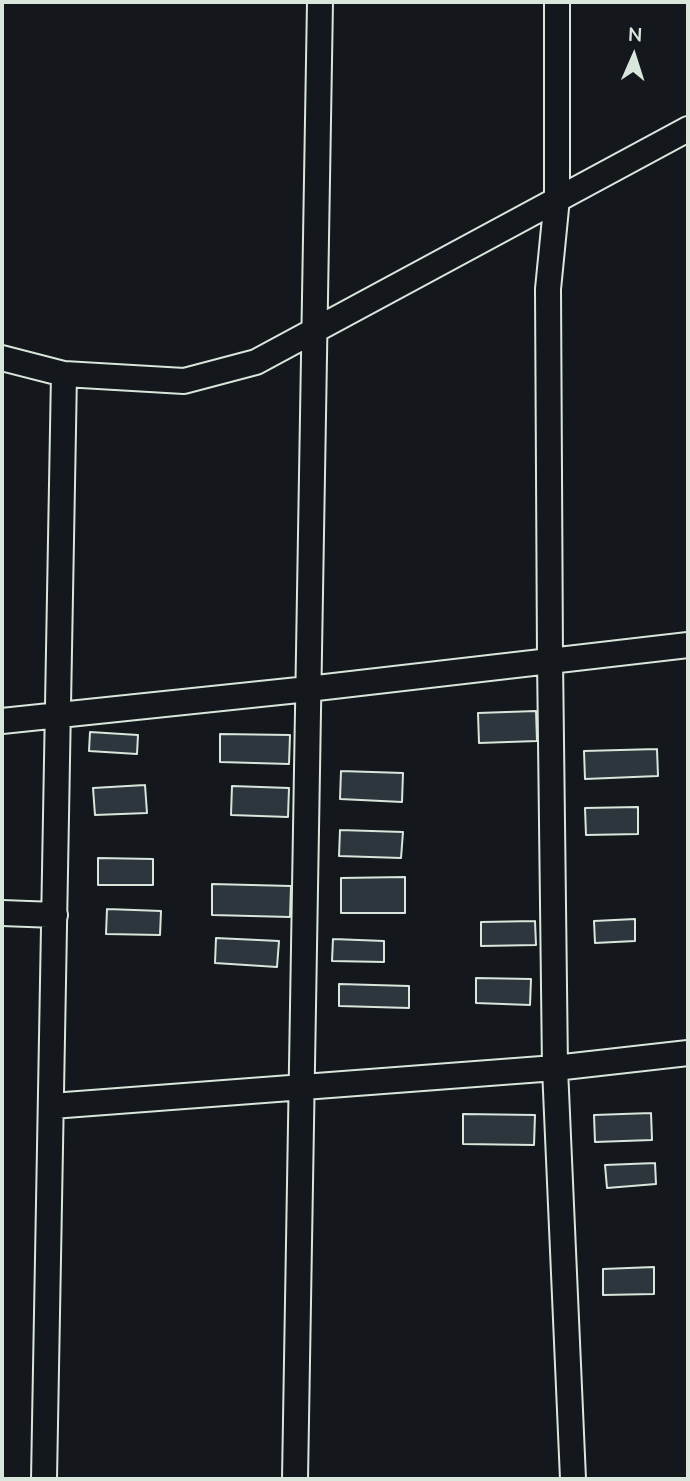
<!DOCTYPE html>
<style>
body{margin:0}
#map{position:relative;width:690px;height:1481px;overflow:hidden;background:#14181c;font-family:"Nunito Sans",sans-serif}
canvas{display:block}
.frame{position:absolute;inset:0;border:4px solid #d8e6dc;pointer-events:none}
.north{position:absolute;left:599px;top:21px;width:70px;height:70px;-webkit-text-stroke:5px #14181c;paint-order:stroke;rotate:3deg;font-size:19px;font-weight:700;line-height:28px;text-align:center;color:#d8e6dc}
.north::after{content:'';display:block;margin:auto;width:24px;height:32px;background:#d8e6dc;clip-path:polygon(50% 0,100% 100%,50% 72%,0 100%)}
</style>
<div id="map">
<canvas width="690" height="1481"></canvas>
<div class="frame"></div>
<div class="north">N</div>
</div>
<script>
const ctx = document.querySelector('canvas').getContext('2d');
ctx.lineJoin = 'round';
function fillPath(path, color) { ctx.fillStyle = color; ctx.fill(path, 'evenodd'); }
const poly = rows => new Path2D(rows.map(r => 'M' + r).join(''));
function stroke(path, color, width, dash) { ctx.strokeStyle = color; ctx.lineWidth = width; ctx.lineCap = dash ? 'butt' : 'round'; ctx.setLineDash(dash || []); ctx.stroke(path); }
const building = poly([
 [536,711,537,741,479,743,478,713,536,711],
 [90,732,138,735,137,754,89,751,90,732],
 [220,734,290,735,289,764,220,762,220,734],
 [657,749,658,776,585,779,584,751,657,749],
 [341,771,403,773,402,802,340,799,341,771],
 [145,785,147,813,95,815,93,788,145,785],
 [232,786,289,788,288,817,231,815,232,786],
 [638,807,638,834,586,835,585,808,638,807],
 [340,830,403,832,401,858,339,856,340,830],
 [98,858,153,859,153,885,98,885,98,858],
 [405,877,405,913,341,913,341,878,405,877],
 [212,884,291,886,290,917,212,915,212,884],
 [107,909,161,911,160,935,106,934,107,909],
 [635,919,635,941,595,943,594,921,635,919],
 [535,921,536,945,481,946,481,922,535,921],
 [216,938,279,941,277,967,215,963,216,938],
 [333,939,384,941,384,962,332,961,333,939],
 [476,978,531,979,530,1005,476,1003,476,978],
 [339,984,409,986,409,1008,339,1006,339,984],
 [651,1113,652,1140,595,1142,594,1115,651,1113],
 [463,1114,535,1115,534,1145,463,1144,463,1114],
 [655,1163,656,1184,607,1188,605,1165,655,1163],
 [654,1267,654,1294,603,1295,603,1269,654,1267]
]);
fillPath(building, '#2c363c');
stroke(building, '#d8e6dc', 2);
const minor = poly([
 [557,2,557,198,548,289,550,659,555,1068,573,1479],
 [2,358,64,374,184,381,256,362,688,129],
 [2,721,308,689,688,645],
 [2,913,55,915],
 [52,1106,555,1068,688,1053],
 [44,1479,64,374],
 [295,1479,320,2]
]);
stroke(minor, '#d8e6dc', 28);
stroke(minor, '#14181c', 24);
</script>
